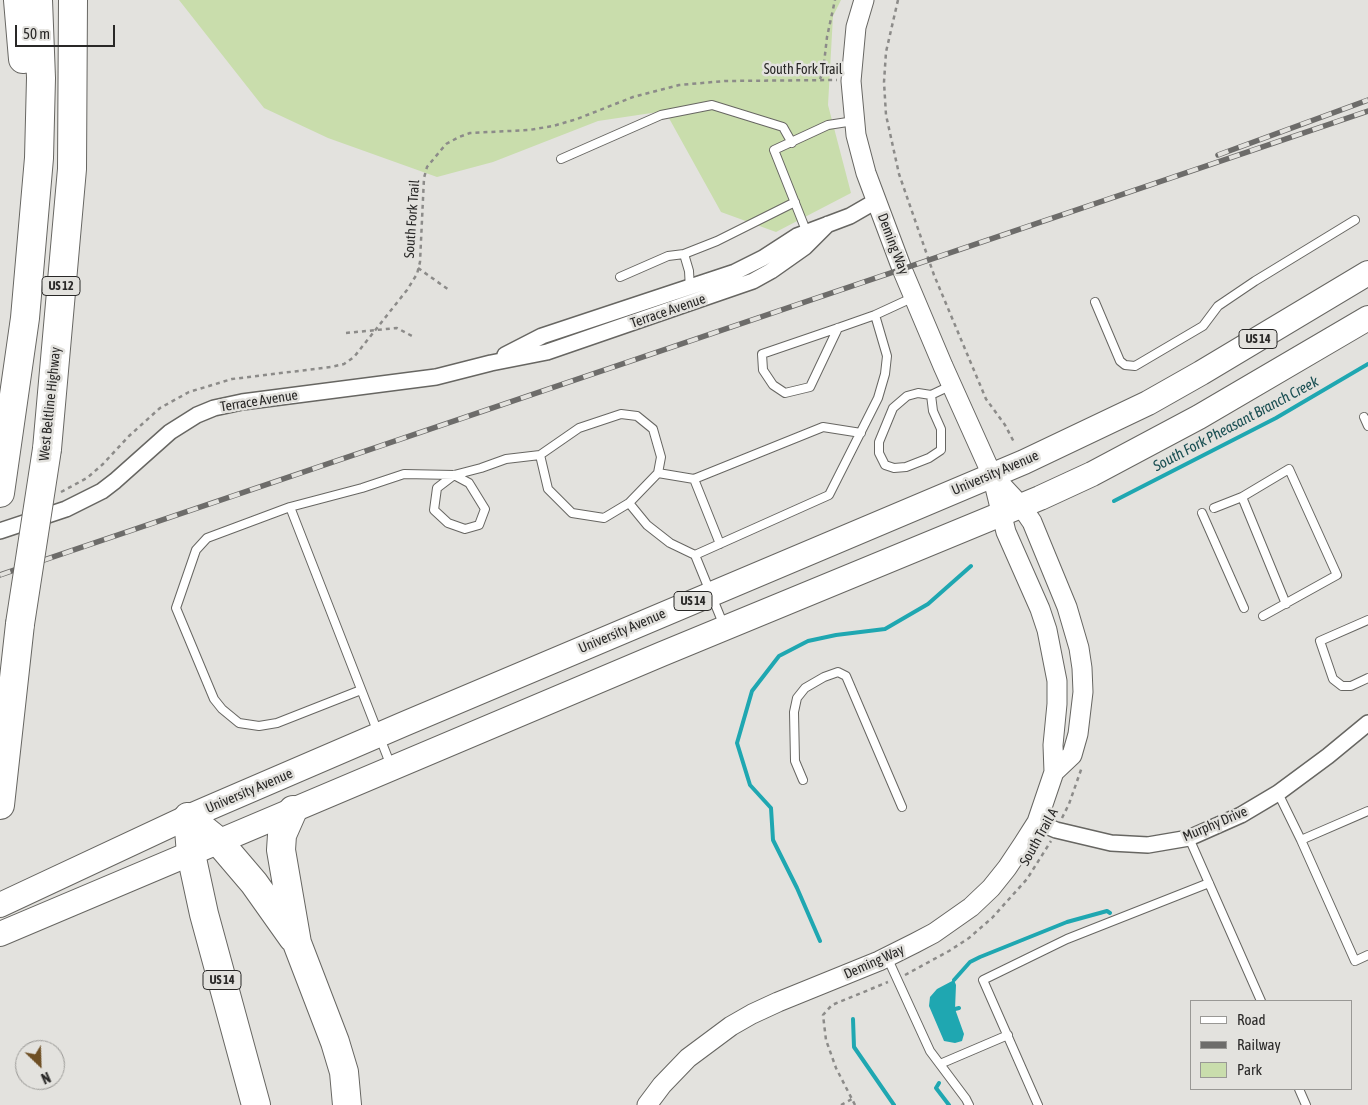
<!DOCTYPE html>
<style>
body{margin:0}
#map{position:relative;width:1368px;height:1105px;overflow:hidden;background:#e3e2de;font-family:"Asap Condensed",sans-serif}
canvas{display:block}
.legend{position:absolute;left:1190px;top:1000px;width:162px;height:90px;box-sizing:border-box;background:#e3e2de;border:1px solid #999895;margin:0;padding:6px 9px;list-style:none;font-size:15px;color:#292827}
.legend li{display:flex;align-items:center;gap:10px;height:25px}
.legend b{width:25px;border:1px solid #999895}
.north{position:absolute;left:15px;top:1040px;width:50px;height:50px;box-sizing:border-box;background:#e3e2de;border:1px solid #999895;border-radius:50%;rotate:156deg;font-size:14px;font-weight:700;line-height:20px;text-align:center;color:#292827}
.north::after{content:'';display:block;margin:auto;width:18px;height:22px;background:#6e4f24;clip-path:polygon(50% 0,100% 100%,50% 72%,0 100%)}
.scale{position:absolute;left:15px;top:25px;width:100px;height:22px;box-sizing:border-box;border:2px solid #292827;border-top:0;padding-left:6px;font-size:15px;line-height:18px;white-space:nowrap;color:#292827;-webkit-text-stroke:4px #e3e2de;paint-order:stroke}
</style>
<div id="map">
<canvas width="1368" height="1105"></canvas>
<ul class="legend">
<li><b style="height:6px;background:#fff"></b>Road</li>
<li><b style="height:6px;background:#6d6c6a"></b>Railway</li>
<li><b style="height:14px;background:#c9ddac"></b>Park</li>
</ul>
<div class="north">N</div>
<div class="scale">50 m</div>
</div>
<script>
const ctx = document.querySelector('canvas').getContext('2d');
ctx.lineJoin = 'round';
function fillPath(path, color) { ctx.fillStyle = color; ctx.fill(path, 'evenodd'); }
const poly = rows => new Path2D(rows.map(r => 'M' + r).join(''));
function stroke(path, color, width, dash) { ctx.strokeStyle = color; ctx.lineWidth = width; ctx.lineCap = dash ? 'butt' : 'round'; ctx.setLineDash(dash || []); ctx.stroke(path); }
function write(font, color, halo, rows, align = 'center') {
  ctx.font = font + ' "Asap Condensed",sans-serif'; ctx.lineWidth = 5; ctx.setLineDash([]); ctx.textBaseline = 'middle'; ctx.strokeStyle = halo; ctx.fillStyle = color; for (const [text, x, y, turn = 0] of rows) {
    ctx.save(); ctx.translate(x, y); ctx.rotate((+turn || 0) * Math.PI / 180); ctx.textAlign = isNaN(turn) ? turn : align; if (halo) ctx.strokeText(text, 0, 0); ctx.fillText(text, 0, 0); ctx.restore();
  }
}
fillPath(poly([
 [179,0,841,0,833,16,828,105,851,193,776,232,721,212,665,111,598,121,493,162,437,177,328,138,264,108]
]), '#c9ddac');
fillPath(poly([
 [954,980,956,985,955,1009,964,1034,962,1041,955,1043,944,1041,929,1006,930,997,937,989]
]), '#1fa7b1');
stroke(poly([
 [1114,501,1276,418,1368,364],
 [820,941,797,888,773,840,771,808,750,785,737,743,752,691,779,656,808,641,836,635,885,629,928,604,971,566],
 [954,980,970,962,980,957,1067,922,1107,911,1110,913],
 [955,1009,959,1008],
 [853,1019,854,1047,894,1105],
 [939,1083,936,1088,949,1105]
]), '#1fa7b1', 4);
const service = poly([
 [561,159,661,115,712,105,783,127,792,143],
 [807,233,774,150,828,125,854,121],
 [620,277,668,256,684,254],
 [690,289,689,271,684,254,717,241,795,202],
 [1095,302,1120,361,1125,365,1135,366,1203,326,1218,306,1255,281,1355,220],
 [838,328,810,387,785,393,773,385,763,370,762,354,838,328,875,315],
 [931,395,933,411,941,429,941,450,929,458,906,467,894,468,885,465,879,453,879,442,893,408,907,396,918,393,931,395,952,385],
 [1364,417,1368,426],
 [540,455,579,428,621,414,637,416,653,429,661,457,658,473],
 [454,475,469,483,485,509,479,525,465,529,448,523,434,510,437,488,454,475],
 [694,479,658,473,629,503,647,525,670,543,695,555,724,626],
 [1242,497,1286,604],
 [290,507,362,488,404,474,454,475,481,468,506,459,540,455,548,489,572,513,604,518,629,503],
 [1214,508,1242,497,1289,469,1337,575,1263,616],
 [1202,513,1244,608],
 [720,544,694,479,823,427,861,433],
 [695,555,829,495,878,398,885,374,887,356,875,315,914,297],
 [1368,620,1320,641,1333,679,1342,686,1351,686,1368,678],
 [361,690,277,723,259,726,239,723,222,709,214,699,176,608,196,550,207,538,290,507,391,766],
 [803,780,795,761,794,712,797,698,805,688,824,677,838,672,846,676,902,807],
 [1278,793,1301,840],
 [1368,811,1301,840,1355,961,1368,955],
 [1189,838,1261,1001],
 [887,957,930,1051,966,1099,969,1105],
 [940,1064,1008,1035],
 [1299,1089,1306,1105],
 [1038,1105,983,980,1067,939,1209,883]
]);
const minor = poly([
 [505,355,542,336,735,272,763,258,797,236,850,216,876,201],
 [0,531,66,509,102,491,115,481,170,432,197,415,214,408,242,402,436,377,491,363,547,352,753,281,771,271,805,247,828,224],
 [1037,822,1056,830,1111,843,1148,845,1189,838,1241,815,1278,793,1328,756,1368,723]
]);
const tertiary = poly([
 [993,476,1021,506,1032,522,1067,607,1079,648,1082,668,1083,692,1078,734,1072,755,1054,772],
 [647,1105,662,1085,688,1058,731,1026,752,1014,778,1002,879,961,915,943,934,933,971,907,991,888,1007,868,1023,844,1037,822,1054,772,1053,745,1057,704,1057,681,1047,630,1040,609,1006,532,992,475,943,366,902,269,866,173,856,135,851,81,856,27,864,0]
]);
const primary = poly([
 [0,905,188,817,404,724,1024,462,1148,403,1201,373,1368,273],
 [0,934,662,654,1040,498,1092,474,1199,417,1368,318]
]);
const motorway = poly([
 [18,0,23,59],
 [47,449,72,169,73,0],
 [0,493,25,318,39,158,41,78,38,0],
 [0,805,20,624],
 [293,810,282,835,281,850,297,943,335,1042,344,1072,347,1105],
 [188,817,191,854,204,914,256,1105],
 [188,817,219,842,254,883,293,938]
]);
stroke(service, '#676662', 10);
stroke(minor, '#676662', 18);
stroke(tertiary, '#676662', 21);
stroke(primary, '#676662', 26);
stroke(motorway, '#676662', 30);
stroke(poly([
 [898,0,886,52,884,82,886,115,899,174,934,275,986,399,1005,425,1015,444],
 [820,79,823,72,827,37,835,0],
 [418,268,449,290],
 [346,333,397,328,412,336],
 [61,492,87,478,103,464,129,436,160,408,189,392,232,379,331,367,344,364,354,357,407,290,417,274,420,262,424,178,427,167,446,144,459,137,470,133,529,130,553,126,577,119,633,97,679,85,725,81,837,80],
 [1062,818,1069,804,1082,767],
 [905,975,949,951,969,938,992,918,1027,879,1051,841],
 [841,1105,852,1099],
 [855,1105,836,1068,826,1040,823,1015,832,1005,888,982]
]), '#8c8b89', 2.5, [4, 4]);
stroke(service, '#fff', 8);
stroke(minor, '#fff', 15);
stroke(tertiary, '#fff', 19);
stroke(primary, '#fff', 24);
stroke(motorway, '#fff', 28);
const rail = poly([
 [1218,155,1368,100],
 [0,575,1368,111]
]);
stroke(rail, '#6d6c6a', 5.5);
stroke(rail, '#e3e2de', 4, [11]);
const motorwayBridge = poly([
 [20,624,47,449]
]);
stroke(motorwayBridge, '#676662', 30, []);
stroke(motorwayBridge, '#fff', 28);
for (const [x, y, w] of [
 [61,286,38],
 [1258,339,38],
 [693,601,38],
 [222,980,38]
]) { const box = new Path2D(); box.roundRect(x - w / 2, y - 9.5, w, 19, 4); ctx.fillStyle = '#e3e2de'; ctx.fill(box); stroke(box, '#292827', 1); }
write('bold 12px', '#292827', null, [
 ["US 12",61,286],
 ["US 14",1258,339],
 ["US 14",693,601],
 ["US 14",222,980]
]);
write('14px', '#292827', '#e3e2de', [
 ["South Fork Trail",803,70],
 ["South Fork Trail",412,219,-86],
 ["Deming Way",893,244,69],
 ["Terrace Avenue",668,311,-19],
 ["Terrace Avenue",259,401,-9],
 ["West Beltline Highway",50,404,-84],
 ["University Avenue",995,473,-23],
 ["University Avenue",622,631,-23],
 ["University Avenue",249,791,-23],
 ["Murphy Drive",1215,824,-23],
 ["South Trail A",1039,837,-61],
 ["Deming Way",874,962,-24]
]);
write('italic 15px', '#194e52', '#e3e2de', [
 ["South Fork Pheasant Branch Creek",1236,424,-28]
]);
</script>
